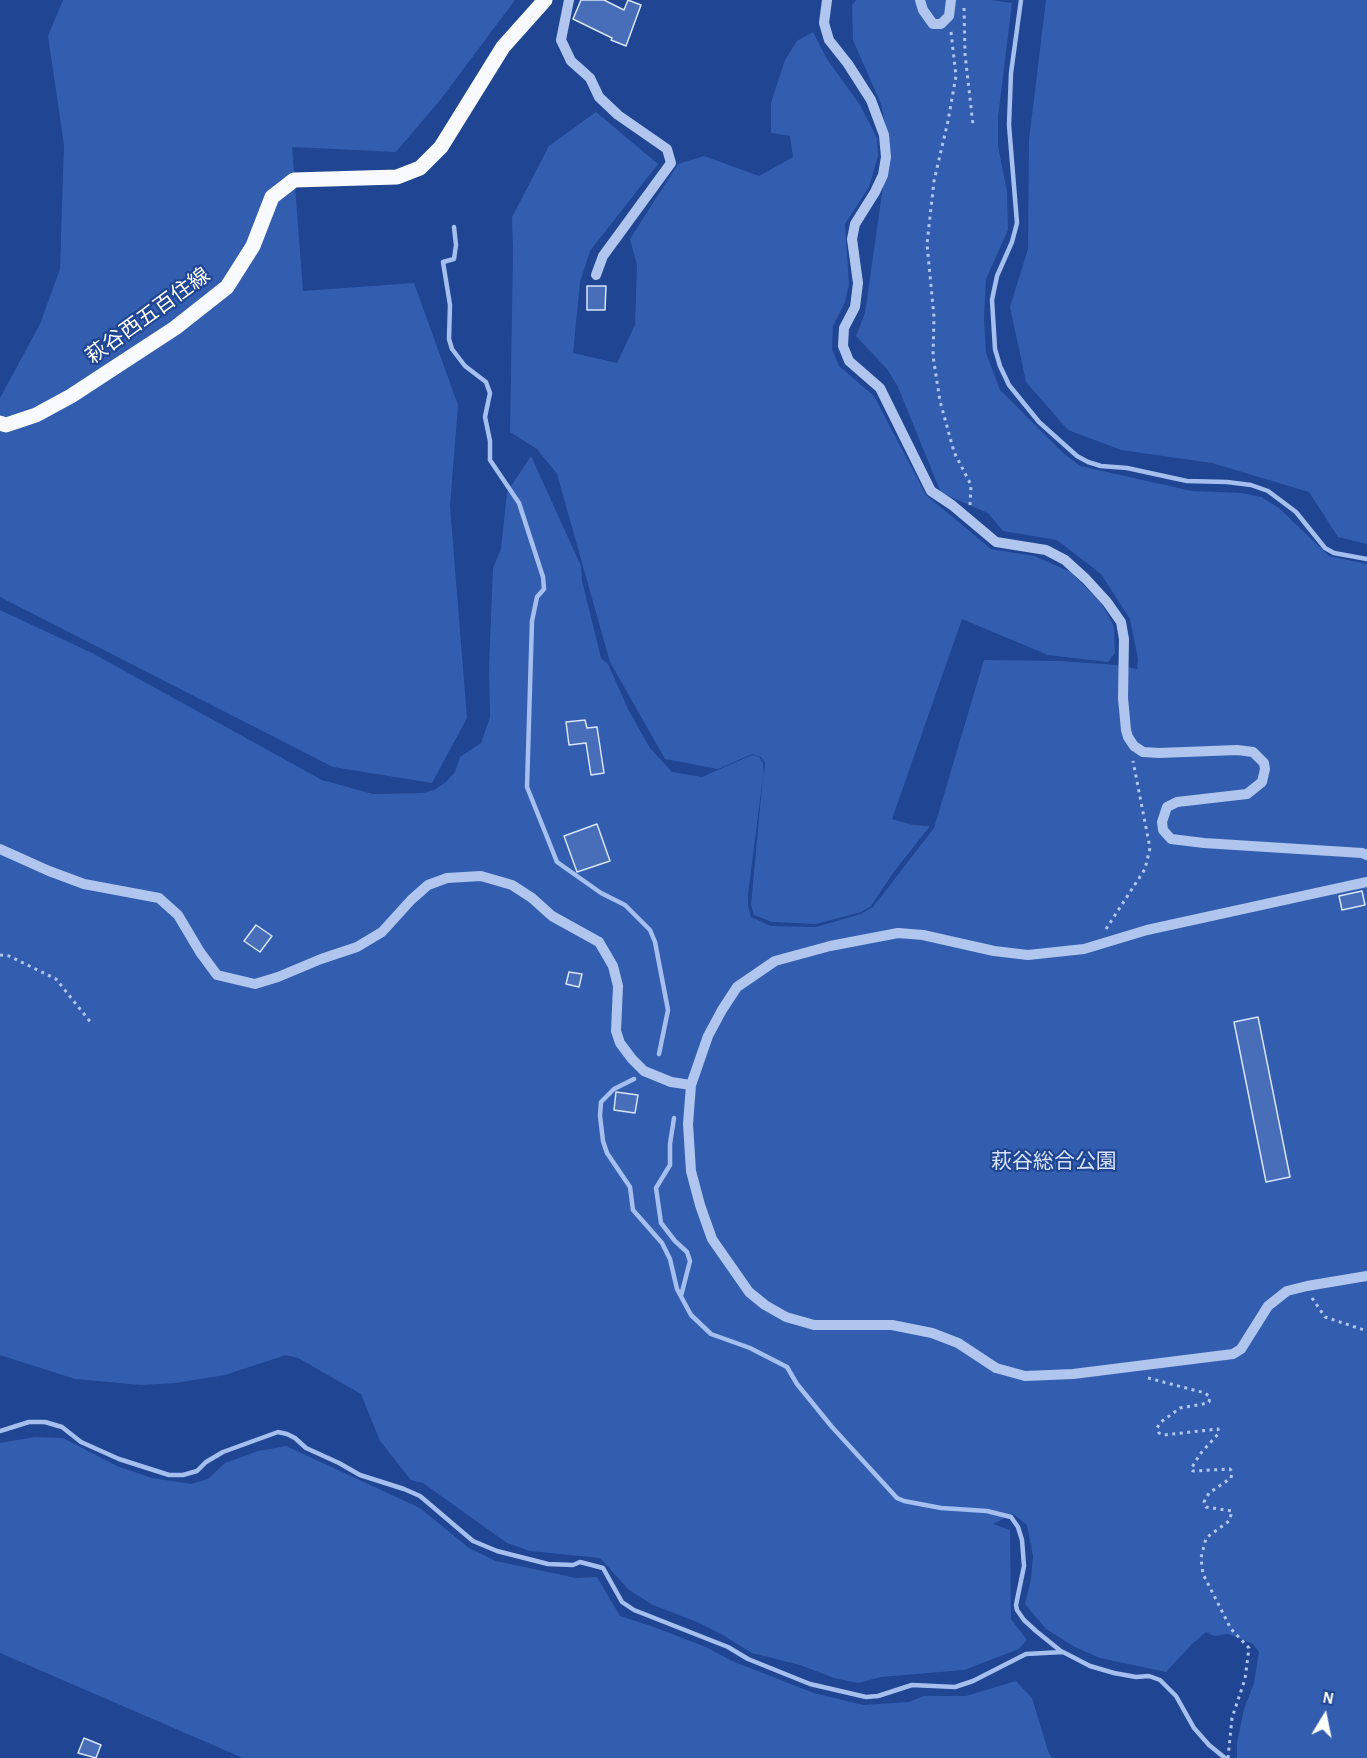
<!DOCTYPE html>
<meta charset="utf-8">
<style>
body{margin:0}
#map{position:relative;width:1367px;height:1758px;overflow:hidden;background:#1f4593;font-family:"Alegreya Sans",sans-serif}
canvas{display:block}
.north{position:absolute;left:1295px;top:1686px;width:60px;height:60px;-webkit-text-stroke:4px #1f4593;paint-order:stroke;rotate:10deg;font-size:16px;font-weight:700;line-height:24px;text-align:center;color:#fff}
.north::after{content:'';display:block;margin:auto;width:21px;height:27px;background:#fff;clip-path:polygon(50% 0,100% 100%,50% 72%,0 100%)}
</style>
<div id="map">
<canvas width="1367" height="1758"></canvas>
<div class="north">N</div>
</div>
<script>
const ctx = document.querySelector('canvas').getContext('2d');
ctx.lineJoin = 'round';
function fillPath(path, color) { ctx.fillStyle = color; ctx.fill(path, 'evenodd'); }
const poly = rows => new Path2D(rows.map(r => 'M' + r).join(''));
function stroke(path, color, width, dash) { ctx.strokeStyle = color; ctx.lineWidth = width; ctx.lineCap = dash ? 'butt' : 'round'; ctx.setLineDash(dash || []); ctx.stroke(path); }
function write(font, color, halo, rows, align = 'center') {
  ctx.font = font + ' "Alegreya Sans","Noto Sans JP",sans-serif'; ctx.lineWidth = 4.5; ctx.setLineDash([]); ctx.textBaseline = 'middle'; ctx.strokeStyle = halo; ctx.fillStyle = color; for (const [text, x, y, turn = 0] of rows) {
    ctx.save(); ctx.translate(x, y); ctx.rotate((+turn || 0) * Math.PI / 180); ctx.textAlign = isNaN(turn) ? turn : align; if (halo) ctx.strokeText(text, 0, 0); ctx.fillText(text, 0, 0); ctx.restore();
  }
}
fillPath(poly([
 [63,0,515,0,441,99,396,152,292,147,303,291,414,283,458,405,450,506,467,718,432,783,333,767,0,597,0,398,40,324,60,269,64,145,48,36],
 [856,0,991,0,1012,3,998,117,998,146,1007,192,1008,230,986,279,984,317,986,353,1000,390,1062,452,1080,466,1192,491,1242,493,1261,497,1279,508,1329,556,1367,564,1367,1758,1237,1758,1237,1743,1244,1709,1254,1683,1259,1652,1253,1644,1228,1634,1214,1636,1206,1632,1192,1644,1166,1672,1100,1658,1075,1647,1046,1629,1025,1604,1031,1579,1033,1556,1027,1525,1013,1514,993,1524,1010,1530,1011,1619,1027,1640,1019,1649,964,1670,881,1677,858,1683,834,1678,800,1665,752,1653,721,1634,697,1622,653,1605,629,1590,600,1558,530,1551,507,1543,423,1483,411,1480,380,1441,361,1394,298,1358,286,1355,225,1375,176,1383,141,1385,75,1379,0,1355,0,610,92,653,322,780,373,794,423,793,434,790,445,783,455,772,460,757,481,743,490,717,489,667,493,568,501,549,507,492,531,456,581,566,582,581,601,658,608,664,629,711,650,748,672,772,702,777,752,755,759,757,763,763,764,775,765,763,761,757,752,754,718,769,665,759,610,662,557,474,537,449,510,432,513,251,512,217,549,146,596,112,658,164,590,251,580,282,573,353,617,363,635,325,637,265,630,239,678,164,704,156,759,176,793,157,790,136,771,133,771,103,785,60,797,41,813,32,827,59,860,105,877,138,878,156,869,187,845,224,849,284,845,302,833,326,832,349,839,366,874,396,926,495,991,549,1034,556,1071,572,1101,603,1114,626,1115,653,1108,662,1048,655,962,619,892,819,913,825,930,826,893,873,871,906,861,912,816,924,772,922,754,915,751,905,763,776,748,894,748,905,751,917,771,926,816,927,861,914,873,907,934,828,984,660,1059,661,1117,665,1137,669,1138,659,1130,619,1101,574,1057,540,1003,531,988,513,941,493,898,387,887,369,856,336,865,313,889,144,881,104,853,40,852,5],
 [1046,0,1367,0,1367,544,1338,537,1309,492,1212,463,1121,450,1068,430,1026,382,1010,307,1028,249,1029,140],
 [35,1437,63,1438,117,1466,152,1478,191,1484,208,1479,225,1463,258,1451,286,1446,420,1508,469,1548,496,1561,576,1578,597,1577,620,1616,651,1626,706,1647,732,1661,814,1693,863,1705,909,1702,924,1696,966,1696,1016,1681,1032,1698,1048,1751,1052,1758,243,1758,0,1653,0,1443]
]), '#335eb0');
stroke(poly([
 [1021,0,1011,73,1009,125,1017,223,1012,242,997,276,992,300,995,349,1000,366,1009,385,1039,422,1077,456,1088,462,1101,466,1127,468,1187,481,1227,482,1251,485,1268,491,1296,512,1325,548,1334,553,1367,559],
 [454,227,456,245,454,259,443,262,450,305,449,339,452,349,465,366,486,382,490,393,485,417,490,441,490,460,519,503,543,577,544,589,537,597,532,621,527,787,557,862,601,893,625,905,650,930,655,942,668,1010,659,1054],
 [634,1079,614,1089,601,1102,600,1116,603,1141,607,1153,630,1187,633,1210,662,1243,670,1259,677,1289,691,1315,711,1334,750,1348,787,1367,797,1384,832,1427,897,1498,904,1501,941,1508,987,1511,1011,1517,1018,1527,1022,1540,1024,1566,1016,1605,1017,1610,1024,1620,1036,1631,1062,1652],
 [674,1118,670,1144,670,1165,656,1188,661,1223,675,1241,687,1252,690,1261,681,1296],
 [0,1431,29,1422,45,1422,62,1427,81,1442,119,1459,169,1475,183,1475,197,1471,206,1462,223,1452,278,1432,287,1434,295,1438,306,1448,339,1463,360,1475,404,1489,420,1496,473,1541,497,1551,548,1564,573,1565,580,1562,603,1568,622,1602,634,1610,728,1647,748,1659,810,1684,866,1697,878,1696,912,1685,955,1687,973,1681,1026,1654,1063,1652,1090,1666,1114,1673,1136,1677,1149,1676,1160,1680,1176,1696,1194,1728,1209,1745,1225,1758]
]), '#a5bfef', 4.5);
const building = poly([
 [581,0,604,0,624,10,628,0,641,5,626,46,611,40,612,38,573,19,581,0],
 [587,286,606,286,605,310,587,310,587,286],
 [585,720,587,728,597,727,604,773,591,775,586,743,569,745,566,722,585,720],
 [597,824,610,861,577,872,564,836,597,824],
 [1362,891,1365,905,1342,910,1339,896,1362,891],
 [256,925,272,936,260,952,244,941,256,925],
 [569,972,582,974,579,987,566,984,569,972],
 [1258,1017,1290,1177,1266,1182,1234,1022,1258,1017],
 [616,1092,638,1095,635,1113,614,1110,616,1092],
 [84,1738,101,1745,96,1758,78,1753,84,1738]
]);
fillPath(building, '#486eb9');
stroke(building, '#d7e3fa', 1.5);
stroke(poly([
 [964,8,965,54,973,125],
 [951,32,956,76,948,121,934,181,927,244,934,317,933,356,940,401,954,452,971,485,970,505],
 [1106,929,1145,869,1150,848,1133,761],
 [0,955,9,956,56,979,92,1024],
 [1312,1298,1325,1317,1367,1331],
 [1148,1378,1205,1393,1210,1397,1209,1402,1203,1404,1180,1408,1161,1422,1157,1428,1159,1433,1164,1435,1218,1429,1219,1433,1200,1454,1191,1469,1193,1471,1230,1469,1232,1472,1231,1478,1209,1493,1204,1502,1206,1507,1232,1511,1231,1515,1229,1521,1206,1538,1201,1558,1203,1574,1231,1629,1249,1648,1245,1679,1232,1718,1228,1758]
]), '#b1c6ee', 3, [3, 4.5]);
stroke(poly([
 [569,0,561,40,571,61,590,78,599,97,618,115,667,149,671,163,603,256,596,275],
 [827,0,824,23,829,40,848,64,871,100,884,135,886,157,883,175,875,192,855,224,852,239,858,283,855,307,844,328,843,346,849,361,880,388,931,491,952,505,996,542,1046,550,1065,560,1086,579,1107,602,1121,622,1124,639,1123,698,1126,730,1128,737,1134,746,1143,752,1159,753,1237,750,1253,752,1264,763,1265,769,1262,782,1247,794,1177,802,1167,807,1162,822,1163,830,1171,839,1204,843,1362,853,1367,855],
 [920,0,923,10,933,24,941,24,949,16,951,0],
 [0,849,49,871,84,884,159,898,178,915,200,952,217,975,255,984,278,977,321,959,357,947,382,932,411,900,428,885,447,878,481,876,512,885,532,898,552,916,599,942,613,966,618,986,616,1031,620,1043,632,1059,644,1071,671,1082,691,1085],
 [1367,882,1147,930,1084,949,1028,955,994,951,923,935,898,933,830,946,775,961,737,987,722,1010,708,1036,691,1085,688,1124,691,1171,700,1205,712,1239,749,1292,765,1305,786,1317,814,1325,892,1325,932,1333,958,1343,996,1368,1025,1376,1073,1374,1233,1354,1241,1349,1268,1306,1287,1291,1307,1286,1367,1276]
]), '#b1c6ee', 10);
stroke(poly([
 [0,423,6,425,36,415,71,396,175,328,227,287,253,246,272,197,294,180,397,177,420,168,441,147,503,47,545,0]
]), '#f8faff', 15);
write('21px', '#fff', '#1f4593', [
 ["萩谷西五百住線",148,316,-36]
]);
write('21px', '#d7e3fa', '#1f4593', [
 ["萩谷総合公園",1054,1162]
]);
</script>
